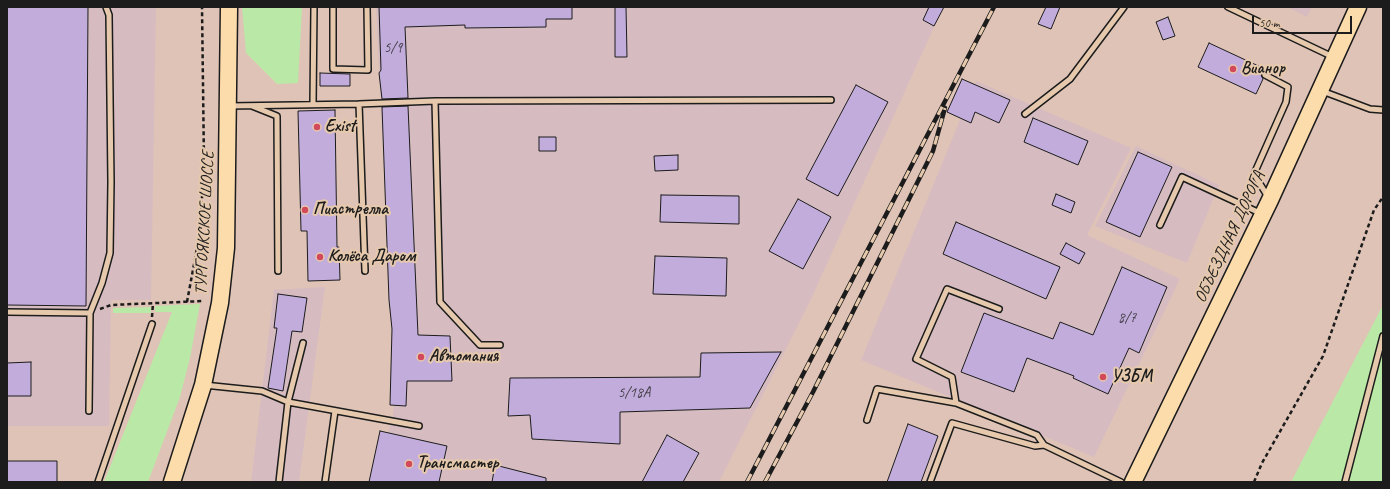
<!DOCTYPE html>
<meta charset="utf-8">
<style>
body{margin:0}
#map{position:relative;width:1390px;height:489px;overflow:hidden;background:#dfc3b6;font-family:Caveat,sans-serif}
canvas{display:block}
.frame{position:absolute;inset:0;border:8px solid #1c1c1c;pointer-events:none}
.scale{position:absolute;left:1252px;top:16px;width:100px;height:18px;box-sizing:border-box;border:2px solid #1c1c1c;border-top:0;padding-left:5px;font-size:12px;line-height:14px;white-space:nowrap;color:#1c1c1c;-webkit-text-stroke:3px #e6c9ad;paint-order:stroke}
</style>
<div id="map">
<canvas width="1390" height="489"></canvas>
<div class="frame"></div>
<div class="scale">50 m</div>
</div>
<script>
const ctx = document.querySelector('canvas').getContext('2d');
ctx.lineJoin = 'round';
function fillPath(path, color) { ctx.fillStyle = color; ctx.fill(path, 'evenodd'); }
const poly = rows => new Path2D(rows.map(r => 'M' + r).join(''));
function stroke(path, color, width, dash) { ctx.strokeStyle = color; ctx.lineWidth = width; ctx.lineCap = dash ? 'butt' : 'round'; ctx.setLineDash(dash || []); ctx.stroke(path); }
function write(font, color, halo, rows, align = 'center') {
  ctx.font = font + ' Caveat,sans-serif'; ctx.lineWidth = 4; ctx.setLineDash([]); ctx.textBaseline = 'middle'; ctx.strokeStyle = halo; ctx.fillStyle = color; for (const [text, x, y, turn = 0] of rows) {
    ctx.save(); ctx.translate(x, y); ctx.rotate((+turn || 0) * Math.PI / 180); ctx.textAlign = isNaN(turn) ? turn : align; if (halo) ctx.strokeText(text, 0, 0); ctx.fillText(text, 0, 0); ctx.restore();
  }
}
fillPath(poly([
 [7,7,156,7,151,300,111,300,109,426,7,426],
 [376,7,943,7,812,297,719,482,375,482,393,415,398,360,387,234],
 [1287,7,1312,7,1307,17],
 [976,81,1131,148,1087,235,1180,279,1094,457,861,360],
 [1136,146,1219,185,1187,263,1095,226],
 [325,287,299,482,251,482,274,290]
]), '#d6bcc1');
fillPath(poly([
 [242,7,302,7,298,83,277,84,246,53],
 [200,304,190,358,180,397,148,482,104,482,172,312,155,312,155,306],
 [1383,305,1383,482,1291,482],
 [151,307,151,313,113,313,113,308]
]), '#bae9a7');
const building = poly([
 [7,7,88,7,86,306,7,305,7,7],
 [379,7,572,7,572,19,546,19,546,27,465,28,465,25,405,27,408,98,382,99,379,73,381,70,379,7],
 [615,7,626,7,627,57,615,57,615,7],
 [929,7,944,7,934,26,923,20,929,7],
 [1046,7,1060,7,1051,29,1038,24,1046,7],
 [1168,17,1175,36,1163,40,1156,22,1168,17],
 [1209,43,1267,70,1261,74,1263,79,1256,94,1198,67,1209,43],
 [320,73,350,74,350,86,320,86,320,73],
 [962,79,1010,100,999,123,975,112,971,123,947,112,962,79],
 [856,85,888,102,838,196,806,179,856,85],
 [408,106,418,335,450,336,452,381,407,381,406,406,390,405,392,329,389,300,382,107,408,106],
 [335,110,337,247,339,247,340,280,308,281,307,231,301,231,298,111,335,110],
 [1033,118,1088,141,1078,165,1024,142,1033,118],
 [539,137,556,137,556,151,539,151,539,137],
 [1138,152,1172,167,1140,237,1106,222,1138,152],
 [678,155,678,170,655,171,654,156,678,155],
 [1056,194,1075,202,1071,213,1052,205,1056,194],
 [661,195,739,196,739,224,660,222,661,195],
 [798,199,831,217,803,269,769,251,798,199],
 [956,222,1060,267,1046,299,943,254,956,222],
 [1066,243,1085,253,1079,264,1060,254,1066,243],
 [655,256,727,258,726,296,653,294,655,256],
 [1122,267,1167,287,1139,353,1129,348,1108,394,1073,378,1074,376,1027,358,1014,392,961,372,984,313,1053,339,1060,322,1093,335,1122,267],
 [278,294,307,298,302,332,292,331,283,391,268,388,277,328,274,328,278,294],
 [781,352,750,408,620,412,620,444,532,439,530,415,508,416,510,378,700,377,701,353,781,352],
 [31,362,31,396,7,396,7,363,31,362],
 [908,424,938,436,921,482,887,482,908,424],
 [380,431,447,446,439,482,369,482,380,431],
 [667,435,699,453,683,482,642,482,667,435],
 [7,461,57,461,57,482,7,482,7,461],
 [495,465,546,478,546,482,492,482,495,465]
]);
fillPath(building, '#c2acdb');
stroke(building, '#1c1c1c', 1);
const service = poly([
 [333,7,333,69,368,70,367,7],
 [1228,7,1333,57],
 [1265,75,1288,87,1286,102,1254,174,1268,197],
 [1322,91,1370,109,1383,110],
 [435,101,831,100],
 [313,104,314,7],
 [359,104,435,101,440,302,480,345,500,345],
 [229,106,359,104,365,271],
 [252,106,277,116,278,271],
 [1025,114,1070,79,1124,7],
 [1160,225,1182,177,1262,214],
 [7,312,90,313],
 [204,385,262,391,288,402,419,426],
 [956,403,952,377,916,359,947,289,999,309],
 [89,411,90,313,102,283,110,253,111,182,109,15,106,7],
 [867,420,877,389,956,403,1037,435,1044,445],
 [98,482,152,324],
 [279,482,288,402,303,343],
 [325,482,335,411],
 [930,482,952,423,1035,446,1044,445,1121,482],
 [1345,482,1383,336]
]);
const primary = poly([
 [172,482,203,385,220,303,226,248,229,7],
 [1133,482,1270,200,1358,7]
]);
stroke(service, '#1c1c1c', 8);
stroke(primary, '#1c1c1c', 19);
stroke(poly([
 [187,302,200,232,204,163,202,7],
 [100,309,111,305,203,301],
 [152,317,153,303],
 [1254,482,1262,463,1323,356,1374,210,1383,197]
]), '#1c1c1c', 2.5, [4, 3]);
stroke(service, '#e6c9ad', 5);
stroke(primary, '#fddcac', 16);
const rail = poly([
 [747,482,994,7],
 [765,482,813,392,933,151,945,108]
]);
stroke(rail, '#1c1c1c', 4.5);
stroke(rail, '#e6c9ad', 3, [9]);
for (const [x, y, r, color] of [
 [1233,69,4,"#d1495b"],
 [317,127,4,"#d1495b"],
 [305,210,4,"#d1495b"],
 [320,257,4,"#d1495b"],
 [421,357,4,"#d1495b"],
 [1103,377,4,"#d1495b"],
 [409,464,4,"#d1495b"]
]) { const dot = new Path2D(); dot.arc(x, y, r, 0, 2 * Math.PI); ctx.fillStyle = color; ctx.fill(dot); stroke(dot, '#e6c9ad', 1.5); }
write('15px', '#46404c', null, [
 ["5/9",393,48],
 ["8/7",1127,318],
 ["5/18А",634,393]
]);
write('bold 17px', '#1c1c1c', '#e6c9ad', [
 ["Вианор",1241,69],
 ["Exist",325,127],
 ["Пиастрелла",313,210],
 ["Колёса Даром",328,257],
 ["Автомания",429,357],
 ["УЗБМ",1111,377],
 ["Трансмастер",417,464]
], 'left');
write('17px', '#1c1c1c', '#e6c9ad', [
 ["ТУРГОЯКСКОЕ ШОССЕ",205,223,-87],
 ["ОБЪЕЗДНАЯ ДОРОГА",1230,237,-65]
]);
</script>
